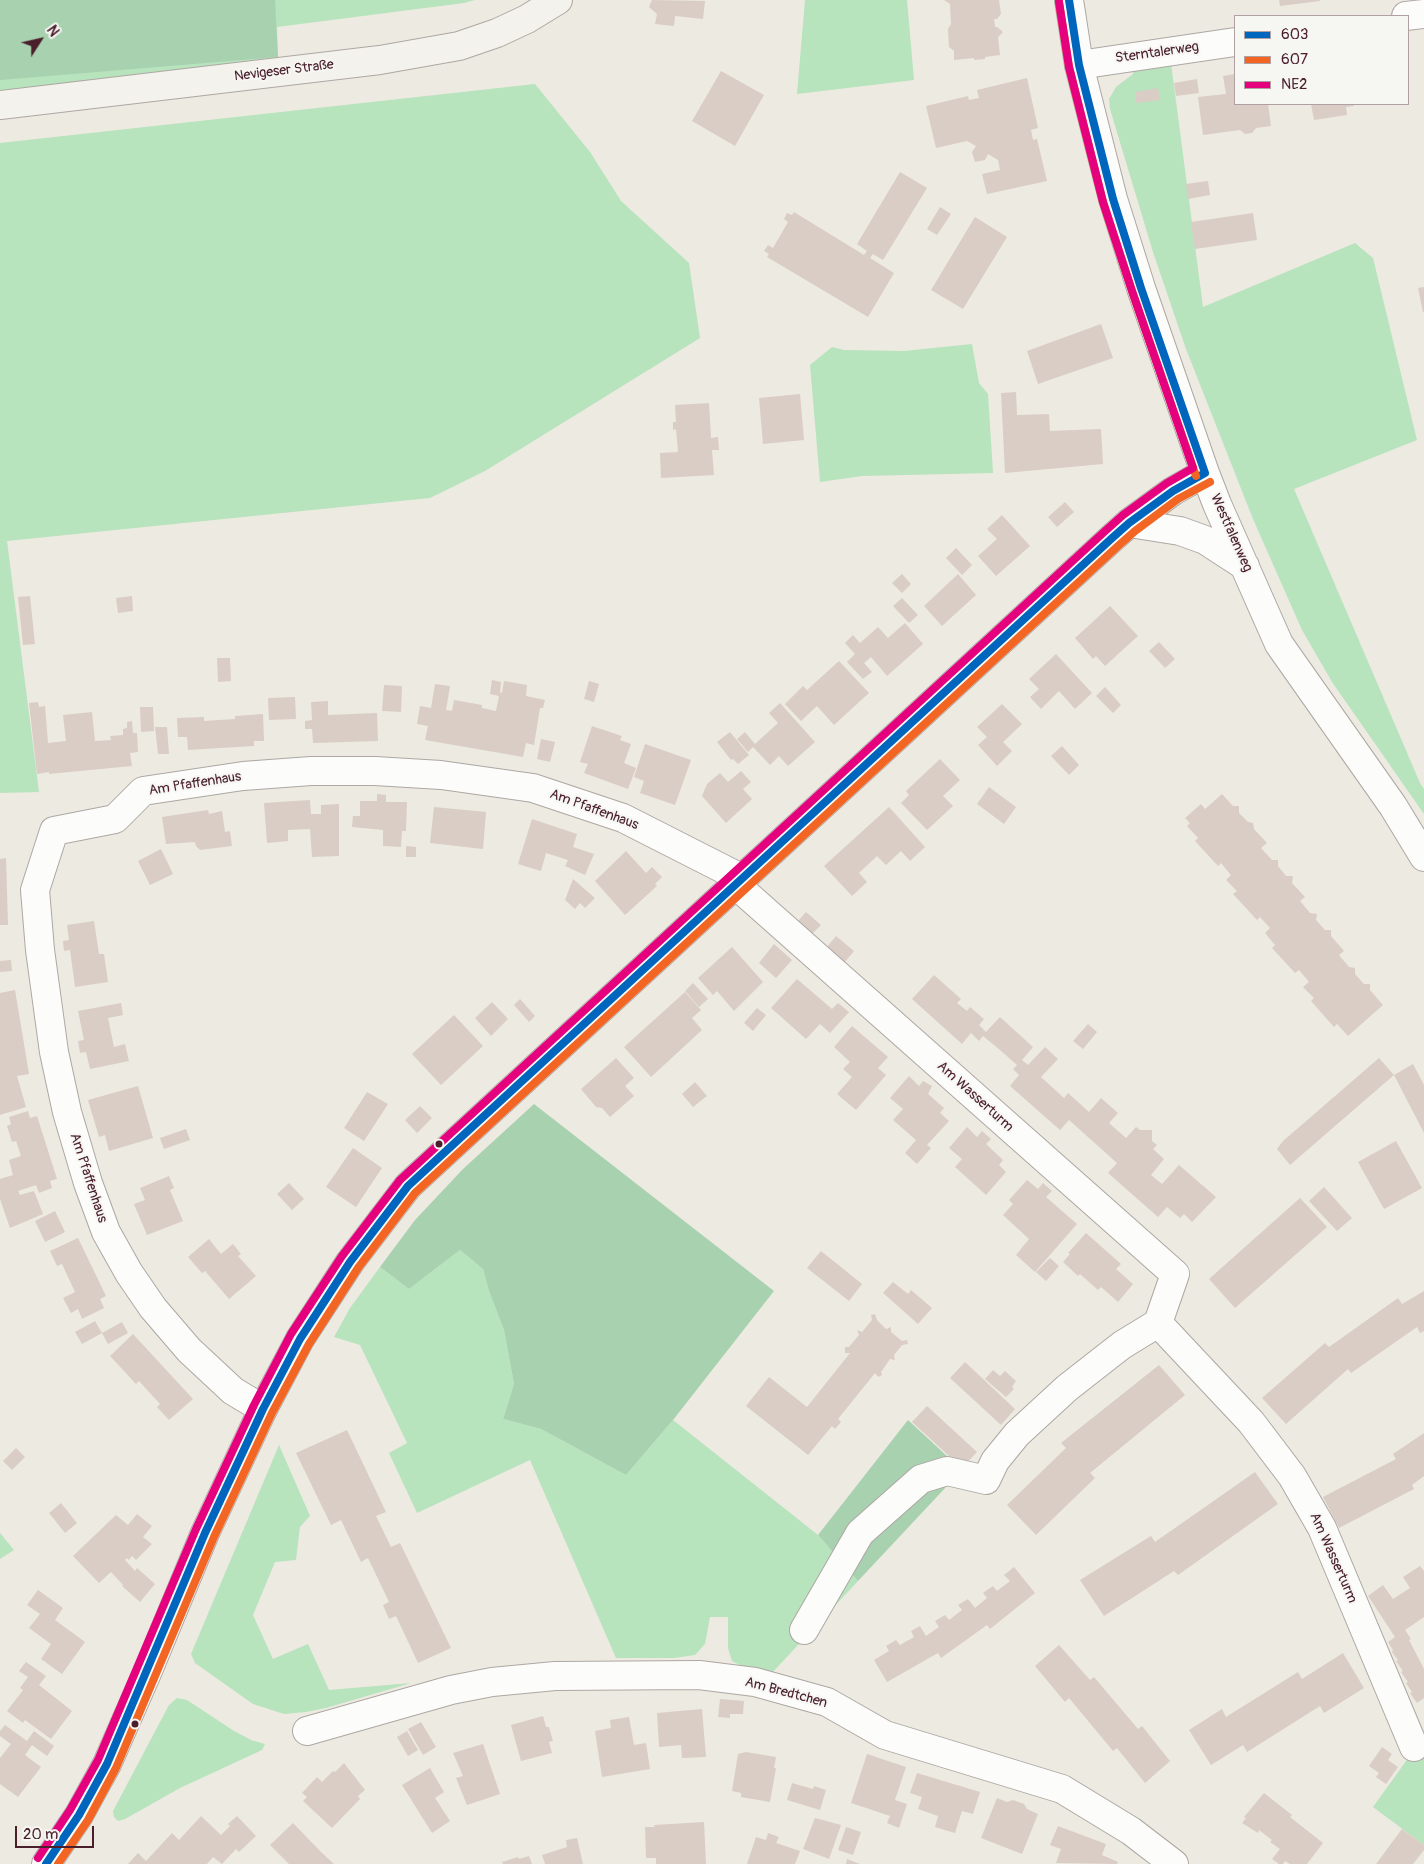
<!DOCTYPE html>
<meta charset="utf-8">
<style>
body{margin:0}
#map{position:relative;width:1424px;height:1864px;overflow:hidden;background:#edeae1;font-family:Pangolin,sans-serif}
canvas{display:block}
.legend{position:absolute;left:1234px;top:15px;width:175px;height:90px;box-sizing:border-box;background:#f6f6f2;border:1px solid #b1a0a2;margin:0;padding:6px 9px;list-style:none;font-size:15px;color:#4a1f2b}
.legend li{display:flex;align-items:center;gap:10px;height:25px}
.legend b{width:25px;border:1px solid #b1a0a2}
.north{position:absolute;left:15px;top:15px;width:50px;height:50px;-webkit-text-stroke:4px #f6f6f2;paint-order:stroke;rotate:55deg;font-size:14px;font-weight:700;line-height:20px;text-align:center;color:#4a1f2b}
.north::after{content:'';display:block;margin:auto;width:18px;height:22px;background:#4a1f2b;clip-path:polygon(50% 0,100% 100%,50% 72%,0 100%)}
.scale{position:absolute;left:15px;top:1826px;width:79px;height:22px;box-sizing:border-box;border:2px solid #4a1f2b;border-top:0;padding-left:6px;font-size:15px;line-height:18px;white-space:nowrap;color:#4a1f2b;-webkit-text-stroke:4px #f6f6f2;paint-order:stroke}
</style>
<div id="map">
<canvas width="1424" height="1864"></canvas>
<ul class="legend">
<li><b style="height:6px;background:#0065bd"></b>603</li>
<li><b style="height:6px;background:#f26522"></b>607</li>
<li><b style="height:6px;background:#e5007d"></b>NE2</li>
</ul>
<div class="north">N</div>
<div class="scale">20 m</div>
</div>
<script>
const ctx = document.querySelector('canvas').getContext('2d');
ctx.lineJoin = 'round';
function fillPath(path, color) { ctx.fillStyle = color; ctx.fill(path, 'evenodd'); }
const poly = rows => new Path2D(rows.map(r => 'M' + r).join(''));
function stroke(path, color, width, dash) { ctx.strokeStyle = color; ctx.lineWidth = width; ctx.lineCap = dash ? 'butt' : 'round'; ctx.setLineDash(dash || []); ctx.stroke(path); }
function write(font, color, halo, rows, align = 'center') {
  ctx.font = font + ' Pangolin,sans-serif'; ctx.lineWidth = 4; ctx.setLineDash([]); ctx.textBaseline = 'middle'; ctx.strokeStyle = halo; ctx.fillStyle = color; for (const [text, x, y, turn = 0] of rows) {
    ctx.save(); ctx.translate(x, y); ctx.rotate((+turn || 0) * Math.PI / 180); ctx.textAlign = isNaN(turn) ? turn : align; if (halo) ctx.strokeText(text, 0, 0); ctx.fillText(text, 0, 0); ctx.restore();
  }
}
fillPath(poly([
 [0,0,475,0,464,3,277,27,278,57,0,92],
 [805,0,907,0,914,80,797,94],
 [1171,63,1203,307,1355,243,1373,258,1417,440,1294,489,1420,783,1424,789,1424,814,1332,682,1302,630,1253,519,1186,349,1153,252,1110,109,1109,99,1116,87,1133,74,1133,69],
 [535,84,590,152,621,201,689,263,700,338,485,471,430,498,7,541,39,792,0,793,0,143],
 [972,344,979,383,988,394,993,473,862,476,820,482,810,365,832,347,844,350,904,351],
 [460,1250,483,1269,489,1291,504,1330,514,1384,503,1419,541,1429,626,1475,673,1420,818,1535,858,1581,770,1675,750,1670,732,1661,728,1648,728,1617,710,1617,705,1644,695,1655,674,1658,616,1658,530,1460,417,1513,389,1453,407,1443,360,1345,334,1337,350,1308,380,1267,409,1289],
 [279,1445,310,1516,300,1527,296,1560,275,1562,253,1615,273,1659,308,1644,329,1690,411,1683,326,1708,306,1712,284,1714,253,1704,195,1663,191,1654],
 [0,1533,14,1550,0,1559],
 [177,1698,187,1700,234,1731,251,1740,265,1744,262,1750,180,1788,125,1819,118,1821,114,1817,113,1811,169,1705],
 [1424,1736,1424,1845,1373,1807]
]), '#b7e3bd');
fillPath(poly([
 [0,0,275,0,278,57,0,80],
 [534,1104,774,1291,673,1420,626,1475,541,1429,503,1419,514,1384,504,1330,489,1291,483,1269,460,1250,409,1289,380,1267,415,1220,463,1169],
 [908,1420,962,1470,858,1581,818,1535]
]), '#a8d1af');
fillPath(poly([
 [652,0,705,1,703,19,675,16,674,26,655,24,657,14,649,7],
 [944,0,999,0,1001,14,997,19,994,19,995,27,997,27,1003,32,998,37,1000,55,985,57,985,59,974,60,974,58,954,60,954,51,949,47,948,29,951,24,950,4],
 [1279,0,1320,0,1320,1,1280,6],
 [721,71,764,95,735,146,692,121],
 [1235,74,1235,104,1268,104,1271,126,1256,128,1252,133,1245,134,1240,130,1203,135,1198,97,1226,94,1223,76],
 [1027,78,1038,128,1031,130,1033,140,1037,139,1047,181,987,194,982,174,1000,170,998,160,988,154,985,160,975,162,972,152,976,146,967,141,936,148,926,106,968,96,969,100,979,98,977,90],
 [1197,79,1199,93,1176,96,1174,83],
 [1158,88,1160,100,1136,103,1135,92],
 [1311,104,1354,104,1354,106,1346,107,1347,115,1314,120],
 [900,172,927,188,883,260,873,254,870,258,894,273,868,317,767,257,769,254,764,251,768,245,773,248,788,222,784,219,787,213,792,215,794,212,864,255,867,251,857,244],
 [1208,181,1210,195,1188,199,1186,184],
 [940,207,951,214,937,235,927,229],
 [1253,213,1257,240,1195,249,1191,222],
 [975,217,1007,237,963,309,931,290],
 [1424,287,1424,312,1423,312,1418,288],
 [1101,324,1113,358,1038,384,1027,351],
 [1016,392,1017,415,1049,414,1050,431,1101,429,1103,464,1005,473,1001,393],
 [800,394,804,440,763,444,759,398],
 [709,403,711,438,718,437,719,450,712,450,714,475,661,478,660,453,678,452,676,429,673,430,673,422,676,422,675,405],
 [1065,502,1074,512,1057,527,1048,517],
 [1002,515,1030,546,996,576,978,556,997,539,987,529],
 [956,548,972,565,962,575,946,558],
 [902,574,911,584,902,593,892,583],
 [958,574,976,595,942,626,924,606],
 [30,596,35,644,23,645,18,597],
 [132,596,133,611,118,613,116,598],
 [902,598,918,615,909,623,893,606],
 [1110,606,1138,636,1105,666,1096,656,1093,659,1075,638],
 [905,623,923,644,887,676,871,657,864,663,872,672,863,679,847,662,855,654,845,643,853,635,860,643,878,627,888,638],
 [1159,642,1175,659,1165,668,1149,651],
 [1056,654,1092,693,1075,709,1059,691,1041,709,1030,697,1039,689,1029,679],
 [217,658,230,658,231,681,218,682],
 [839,661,869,693,834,725,817,706,801,721,785,704,803,686,807,690],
 [492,680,501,682,500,692,502,693,504,681,527,685,526,696,545,700,543,708,540,708,534,745,526,743,523,757,425,740,428,726,417,724,420,706,431,708,435,684,450,686,446,710,452,711,454,700,482,705,482,708,496,711,499,696,490,694],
 [589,681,599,684,594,702,584,699],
 [384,685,402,686,401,712,382,711],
 [1105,687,1121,705,1113,713,1096,696],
 [295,697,296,719,269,720,268,698],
 [328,701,328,715,377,713,378,741,313,743,312,729,305,729,305,721,312,720,311,702],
 [38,702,39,707,45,706,48,743,66,741,63,715,92,712,95,741,111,740,110,736,123,735,123,729,127,728,127,722,132,721,133,733,137,733,138,752,130,753,132,766,49,774,49,772,37,774,29,703],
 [780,703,815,742,788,766,779,756,770,765,753,747,748,752,737,739,745,732,755,744,778,723,769,713],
 [1002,704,1022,724,1003,742,1012,751,997,766,978,745,987,737,977,727],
 [140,707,153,707,154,731,141,732],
 [263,714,264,741,254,741,254,746,188,750,187,737,178,737,177,718,204,717,204,721,235,719,235,716],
 [592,726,622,736,620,740,631,744,624,763,636,768,628,789,584,773,588,764,580,762],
 [155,727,167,727,169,754,158,754],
 [730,732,749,755,738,764,733,759,731,760,717,742],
 [541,739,555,742,550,762,537,759],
 [645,744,691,760,675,805,640,793,644,781,634,777],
 [1062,746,1079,765,1069,775,1051,756],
 [940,759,960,780,943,796,953,806,927,830,901,803,909,795,906,791],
 [741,771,751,782,743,789,752,799,726,823,702,796,707,784,720,773,728,782],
 [989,787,1016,807,1004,824,977,804],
 [377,794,386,795,386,802,407,802,406,831,402,831,401,847,383,846,383,830,352,827,353,816,360,816,360,801,377,801],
 [1222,794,1233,806,1239,806,1239,813,1248,822,1253,823,1254,829,1267,843,1261,848,1272,860,1278,860,1278,866,1286,876,1293,876,1292,883,1305,897,1300,901,1310,913,1317,914,1316,920,1325,930,1331,930,1331,936,1344,951,1339,955,1349,967,1355,968,1355,974,1364,984,1370,984,1370,990,1383,1005,1348,1036,1337,1024,1334,1027,1311,1001,1314,998,1303,987,1309,982,1299,970,1295,973,1272,948,1275,945,1265,933,1270,928,1260,917,1257,920,1233,894,1237,891,1226,880,1231,875,1221,863,1218,866,1195,841,1198,838,1187,826,1190,823,1185,818,1201,804,1205,809],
 [310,800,311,814,321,814,321,805,339,804,339,856,312,857,310,829,288,830,288,841,267,843,264,803],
 [434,807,486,812,483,849,430,843],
 [889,807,925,847,910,861,901,851,886,865,877,856,859,873,867,882,852,896,824,866],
 [208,810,209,814,222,811,225,832,230,831,232,846,200,850,196,846,195,842,166,844,162,817],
 [532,819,577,834,573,847,594,854,585,875,565,866,568,860,546,853,541,871,518,864],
 [406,846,416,847,416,857,406,857],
 [161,849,173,874,150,885,138,861],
 [626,851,646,873,652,867,662,877,655,884,657,886,625,915,595,881],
 [6,858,8,925,0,925,0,859],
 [573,879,595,898,585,908,580,903,575,909,565,900],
 [806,912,821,925,812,934,798,921],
 [94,921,99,954,104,954,108,982,75,987,70,950,64,951,63,941,69,940,67,925],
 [836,936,854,951,844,963,827,947],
 [774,944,792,960,776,978,759,963],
 [732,947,763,982,734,1011,717,991,713,995,698,978],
 [11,960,12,971,0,972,0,961],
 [934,975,961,999,957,1003,967,1011,970,1007,984,1019,979,1025,986,1032,1000,1017,1033,1047,1022,1060,1028,1065,1045,1047,1058,1059,1041,1077,1064,1098,1068,1093,1089,1112,1101,1098,1118,1113,1109,1123,1126,1138,1136,1127,1140,1130,1152,1130,1152,1141,1157,1145,1153,1149,1164,1159,1151,1175,1162,1184,1179,1165,1216,1197,1192,1222,1184,1214,1180,1218,1167,1207,1158,1217,1108,1173,1117,1163,1069,1120,1060,1130,1010,1086,1019,1075,1013,1069,1017,1065,1000,1050,983,1036,979,1041,971,1033,962,1044,912,999],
 [797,979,832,1009,838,1003,849,1012,830,1033,820,1024,806,1039,771,1008],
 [693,983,708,999,699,1007,685,991],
 [15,990,29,1074,17,1076,26,1107,0,1115,0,993],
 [685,992,701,1010,692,1018,702,1030,651,1077,624,1047],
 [520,999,535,1016,529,1022,514,1005],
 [492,1002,508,1019,491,1036,475,1018],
 [121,1003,123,1015,108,1018,114,1047,125,1044,129,1061,90,1069,86,1052,80,1053,78,1041,84,1040,78,1011],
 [757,1008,766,1015,753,1031,744,1023],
 [454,1015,483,1046,441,1085,412,1054],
 [1088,1024,1097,1032,1083,1049,1073,1041],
 [852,1026,888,1057,878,1068,886,1075,856,1110,837,1094,852,1077,843,1069,850,1062,834,1047],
 [616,1058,634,1078,625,1086,634,1096,610,1117,602,1108,596,1107,581,1089],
 [1379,1058,1394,1075,1290,1165,1277,1149,1283,1141],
 [1413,1064,1424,1085,1424,1133,1394,1075],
 [909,1076,919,1086,923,1081,932,1086,928,1094,944,1108,940,1113,949,1121,927,1145,931,1148,917,1164,905,1153,916,1140,893,1120,903,1109,890,1098],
 [695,1082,707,1096,693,1107,682,1094],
 [138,1086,153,1138,109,1151,105,1135,99,1137,88,1100],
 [367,1092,388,1104,364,1141,344,1128],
 [420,1106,432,1118,417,1133,405,1120],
 [28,1111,30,1118,37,1116,57,1179,50,1181,52,1188,39,1193,36,1185,18,1191,20,1195,34,1191,43,1214,10,1228,0,1199,0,1179,13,1175,9,1160,21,1156,16,1141,12,1142,7,1126,11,1124,9,1117],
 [967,1127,977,1137,982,1131,991,1139,986,1144,1003,1160,999,1165,1006,1172,986,1195,955,1167,962,1159,949,1148],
 [186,1129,190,1140,164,1149,160,1138],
 [1396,1141,1422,1188,1384,1209,1358,1162],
 [353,1148,382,1168,356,1207,326,1187],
 [169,1176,174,1188,170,1190,183,1221,147,1235,134,1204,145,1200,140,1188],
 [1027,1180,1038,1189,1043,1183,1052,1191,1046,1197,1077,1224,1035,1272,1016,1255,1029,1239,1003,1215,1013,1204,1009,1200],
 [289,1183,304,1199,292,1210,277,1194],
 [1324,1187,1352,1218,1337,1231,1309,1201],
 [1300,1198,1327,1227,1235,1308,1209,1279],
 [55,1211,65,1232,45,1242,35,1221],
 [1086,1233,1121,1264,1116,1269,1133,1284,1118,1302,1101,1287,1098,1290,1080,1274,1078,1276,1063,1262,1070,1254,1068,1253],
 [78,1238,106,1296,100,1299,104,1308,82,1319,78,1309,71,1313,63,1298,75,1292,62,1264,57,1266,50,1251],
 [209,1239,221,1254,233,1244,241,1254,238,1256,256,1276,229,1299,205,1271,202,1273,188,1257],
 [821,1251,862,1284,849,1301,807,1268],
 [1050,1258,1059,1266,1046,1281,1036,1272],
 [893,1282,908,1294,911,1290,932,1308,918,1324,883,1293],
 [1424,1291,1424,1331,1420,1333,1417,1327,1351,1373,1348,1369,1286,1424,1262,1398,1325,1343,1329,1347,1398,1298,1402,1304],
 [875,1314,877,1320,886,1329,891,1327,891,1332,902,1341,907,1340,908,1344,902,1345,894,1355,895,1360,890,1359,881,1372,882,1375,878,1377,875,1373,838,1419,841,1422,835,1429,832,1426,808,1455,746,1406,769,1377,807,1407,850,1353,845,1353,845,1347,849,1347,859,1335,857,1330,862,1332,872,1320,871,1315],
 [95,1321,102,1333,82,1344,75,1332],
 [122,1322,128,1333,108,1344,102,1333],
 [133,1334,193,1399,169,1420,157,1407,160,1404,149,1392,139,1381,136,1384,110,1356],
 [965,1362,1015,1409,1001,1425,950,1378],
 [1159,1365,1185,1395,1090,1473,1095,1478,1036,1535,1007,1505,1066,1448,1061,1443],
 [993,1370,1000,1376,1005,1371,1016,1381,1012,1387,1014,1389,1006,1397,985,1379],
 [927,1406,977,1452,962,1468,912,1422],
 [347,1430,386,1512,376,1516,391,1547,400,1543,451,1648,418,1663,396,1616,389,1619,383,1605,389,1602,368,1558,361,1562,341,1520,331,1525,296,1453],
 [1424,1433,1424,1476,1412,1485,1414,1489,1339,1528,1323,1497,1396,1459,1393,1454],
 [16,1448,25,1457,12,1470,3,1461],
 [1255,1472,1278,1504,1178,1575,1174,1571,1104,1616,1080,1580,1151,1536,1155,1542],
 [61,1503,77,1523,65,1533,49,1513],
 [137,1514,152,1526,143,1537,152,1544,136,1560,132,1556,129,1560,127,1558,125,1560,135,1571,137,1568,155,1584,140,1602,122,1586,123,1585,111,1572,99,1583,73,1556,116,1515,128,1525],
 [1420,1566,1424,1571,1424,1617,1405,1630,1411,1639,1409,1640,1424,1669,1424,1698,1417,1703,1410,1693,1412,1692,1406,1683,1408,1682,1401,1672,1403,1671,1396,1661,1398,1660,1392,1652,1393,1650,1388,1642,1395,1637,1368,1596,1383,1585,1393,1599,1410,1588,1403,1577],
 [1014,1567,1035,1593,990,1629,987,1625,941,1658,938,1653,887,1682,874,1660,889,1651,886,1646,896,1640,900,1645,914,1637,911,1631,920,1626,926,1636,939,1627,935,1621,945,1615,949,1620,962,1610,958,1605,968,1599,975,1608,987,1598,983,1593,993,1586,997,1591,1010,1581,1004,1575],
 [38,1590,63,1608,55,1620,85,1642,62,1674,41,1659,51,1644,29,1628,40,1614,27,1605],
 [1059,1645,1090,1680,1094,1677,1138,1729,1142,1726,1170,1761,1145,1783,1117,1748,1113,1751,1069,1698,1065,1702,1035,1666],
 [1343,1653,1364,1688,1324,1713,1320,1706,1247,1752,1243,1745,1211,1765,1189,1730,1222,1709,1226,1717,1298,1672,1302,1679],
 [26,1662,46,1676,39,1685,72,1711,51,1739,25,1720,23,1723,7,1711,23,1690,20,1688,28,1677,19,1671],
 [720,1699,744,1701,743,1714,730,1714,730,1718,718,1717],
 [702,1709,706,1757,682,1758,681,1745,659,1747,657,1713],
 [543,1716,546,1727,549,1727,553,1741,549,1742,552,1753,521,1761,511,1725],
 [629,1717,634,1745,646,1743,650,1769,602,1777,595,1731,611,1728,610,1720],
 [421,1722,436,1747,423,1755,408,1729],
 [5,1725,27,1741,34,1731,54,1746,47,1756,32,1745,25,1755,41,1767,18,1797,0,1784,0,1758,11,1744,0,1736,0,1731],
 [407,1731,418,1750,408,1756,397,1737],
 [483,1744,500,1794,467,1805,456,1778,463,1776,453,1753],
 [1382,1747,1392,1754,1388,1760,1398,1767,1386,1784,1376,1777,1379,1773,1369,1766],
 [746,1752,776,1757,774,1768,776,1768,770,1802,741,1797,741,1793,732,1791,738,1754],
 [867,1754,906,1767,895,1800,907,1804,899,1828,887,1823,890,1816,851,1803],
 [344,1763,365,1790,358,1796,360,1799,332,1828,303,1801,307,1797,302,1793,317,1777,322,1782,333,1771,335,1772],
 [430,1768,444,1792,435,1798,450,1821,432,1833,402,1785],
 [917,1773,980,1792,973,1814,962,1811,955,1833,935,1827,938,1816,918,1809,922,1797,910,1793],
 [792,1783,813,1789,814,1786,826,1790,820,1810,787,1800],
 [1264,1793,1292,1815,1290,1817,1323,1843,1307,1864,1290,1864,1285,1861,1283,1864,1279,1864,1272,1859,1280,1849,1270,1842,1272,1840,1259,1830,1258,1833,1242,1823,1246,1818,1244,1817],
 [997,1798,1007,1802,1013,1800,1024,1804,1027,1809,1038,1814,1022,1854,981,1838],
 [201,1816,221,1835,230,1826,228,1824,237,1816,256,1836,239,1852,236,1849,222,1864,213,1857,207,1864,128,1864,138,1853,146,1861,172,1833,179,1840],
 [815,1818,841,1825,829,1859,803,1849],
 [704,1822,706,1864,656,1864,656,1858,646,1858,645,1827,655,1827,654,1825],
 [293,1823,322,1853,334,1864,289,1864,270,1845],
 [1058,1826,1106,1844,1102,1855,1118,1862,1117,1864,1056,1863,1061,1849,1050,1845],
 [846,1827,861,1832,853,1855,838,1850],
 [1402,1829,1424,1845,1424,1850,1413,1864,1376,1864],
 [768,1833,779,1837,776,1843,800,1851,795,1864,747,1864,756,1837,766,1840],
 [577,1838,583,1864,545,1864,542,1855,567,1847,566,1840],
 [529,1856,532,1864,503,1864,502,1862,518,1857,519,1859],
 [847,1859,860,1864,846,1864]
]), '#dacdc6');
const minor = poly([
 [1406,16,1424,14],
 [1079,65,1235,42],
 [736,885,1175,1274,1158,1323,1122,1345,1067,1388,1017,1434,995,1461,986,1480,947,1471,921,1479,860,1533,804,1630],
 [1158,1323,1251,1422,1292,1476,1322,1528,1414,1747],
 [263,1409,233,1391,189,1350,153,1308,129,1273,106,1232,88,1183,67,1112,54,1052,40,950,35,890,54,831,115,819,143,791,243,776,311,771,375,771,441,775,533,788,623,818,741,878],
 [307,1731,451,1690,492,1682,555,1676,699,1675,755,1682,827,1702,885,1735,1062,1789,1131,1831,1174,1864]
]);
const tertiary = poly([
 [1069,0,1079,65,1113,199,1141,288,1205,473,1217,504,1279,644,1393,806,1424,857],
 [1129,523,1180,531,1205,540,1245,566],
 [46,1864,79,1815,107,1764,147,1673,205,1533,263,1409,300,1339,350,1262,408,1186,1111,539,1129,523,1173,491,1205,473]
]);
const secondary = poly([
 [0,105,380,60,459,46,497,33,527,19,558,0]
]);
stroke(minor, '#aea7a3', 30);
stroke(tertiary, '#aea7a3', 30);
stroke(secondary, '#aea7a3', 30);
stroke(minor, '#fcfcfa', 28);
stroke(tertiary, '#fcfcfa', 28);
stroke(secondary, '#f4f2ec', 28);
stroke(poly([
 [1069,0,1079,65,1113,199,1141,288,1205,473],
 [46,1864,79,1815,107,1764,205,1533,263,1409,300,1339,350,1262,408,1186,1111,539,1129,523,1173,491,1205,473]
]), '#0065bd', 8);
stroke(poly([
 [1059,2,1069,67,1103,202,1132,291,1196,476],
 [58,1864,88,1820,116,1768,214,1537,272,1413,309,1344,358,1268,415,1193,1118,546,1135,531,1178,499,1210,482]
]), '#f26522', 8);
stroke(poly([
 [38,1858,70,1810,98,1760,196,1529,254,1405,291,1334,342,1256,400,1180,1104,532,1123,515,1167,483,1193,468,1132,291,1103,202,1069,67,1059,2]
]), '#e5007d', 8);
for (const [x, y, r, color] of [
 [439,1144,4.5,"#4a1f2b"],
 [135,1724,4.5,"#4a1f2b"]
]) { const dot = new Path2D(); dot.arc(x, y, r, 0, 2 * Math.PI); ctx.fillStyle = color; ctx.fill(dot); stroke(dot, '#f6f6f2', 2); }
write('14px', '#4a1f2b', '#f6f6f2', [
 ["Sterntalerweg",1157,53,-8],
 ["Nevigeser Straße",284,71,-7],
 ["Westfalenweg",1231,533,66],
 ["Am Pfaffenhaus",195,784,-9],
 ["Am Pfaffenhaus",594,810,20],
 ["Am Wasserturm",975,1097,42],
 ["Am Pfaffenhaus",88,1178,72],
 ["Am Wasserturm",1333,1558,66],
 ["Am Bredtchen",786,1693,15]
]);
</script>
